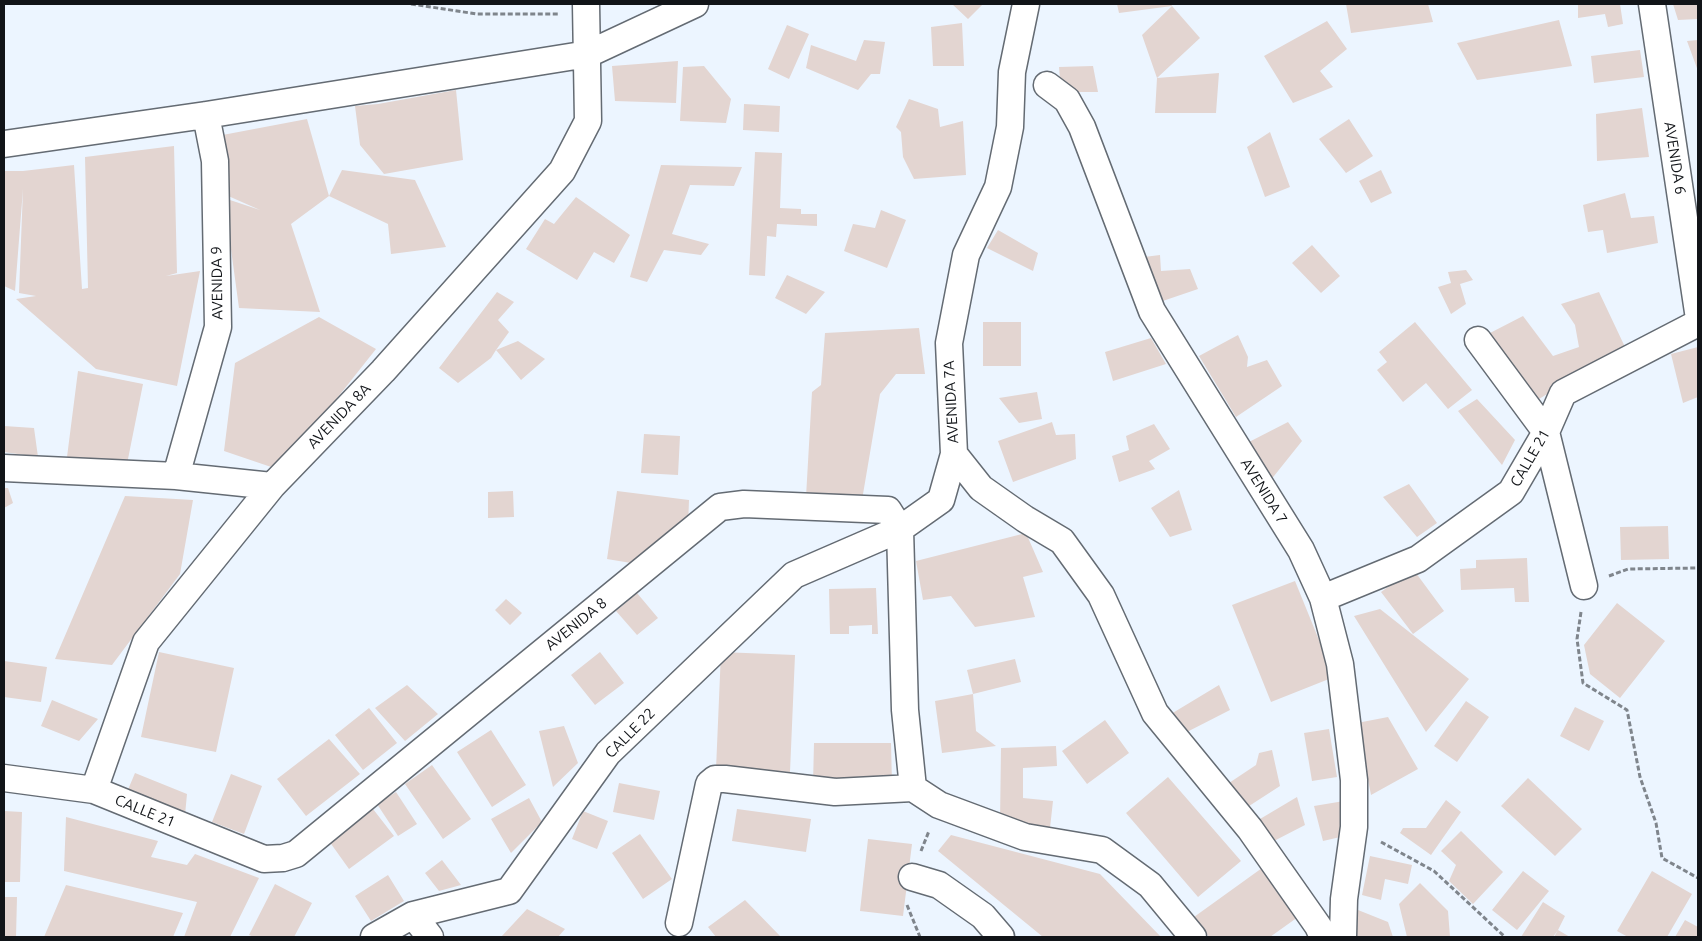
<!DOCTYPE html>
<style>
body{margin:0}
#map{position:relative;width:1702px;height:941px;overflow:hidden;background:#ecf5ff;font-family:Ubuntu,sans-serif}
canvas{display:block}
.frame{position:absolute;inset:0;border:5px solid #111418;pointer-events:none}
</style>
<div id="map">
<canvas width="1702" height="941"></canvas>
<div class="frame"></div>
</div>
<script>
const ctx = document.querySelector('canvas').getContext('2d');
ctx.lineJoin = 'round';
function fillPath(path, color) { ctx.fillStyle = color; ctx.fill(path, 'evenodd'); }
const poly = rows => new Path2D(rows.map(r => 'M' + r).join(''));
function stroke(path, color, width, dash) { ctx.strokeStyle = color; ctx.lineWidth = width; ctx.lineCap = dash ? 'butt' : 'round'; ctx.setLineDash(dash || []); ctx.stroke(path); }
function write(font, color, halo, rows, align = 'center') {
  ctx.font = font + ' Ubuntu,sans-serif'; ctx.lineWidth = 4.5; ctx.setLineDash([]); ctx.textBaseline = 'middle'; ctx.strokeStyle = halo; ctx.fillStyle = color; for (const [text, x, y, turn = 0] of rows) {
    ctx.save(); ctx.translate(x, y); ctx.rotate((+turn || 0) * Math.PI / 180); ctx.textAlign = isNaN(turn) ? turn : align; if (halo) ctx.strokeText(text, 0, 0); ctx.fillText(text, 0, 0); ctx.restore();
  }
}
fillPath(poly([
 [952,4,983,4,968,19],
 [1117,4,1171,4,1172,6,1119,13],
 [1346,4,1428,4,1433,22,1351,33],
 [1578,4,1620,4,1623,24,1608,27,1605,14,1578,18],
 [1673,4,1698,4,1698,19,1678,20],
 [1172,6,1200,38,1157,78,1142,35],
 [1559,20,1572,66,1477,80,1457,43],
 [1327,21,1347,49,1320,71,1333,87,1293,103,1264,56],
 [962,23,964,66,933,66,931,27],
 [787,25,809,34,789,79,768,69],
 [864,40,885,42,880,74,871,74,858,90,806,68,811,45,856,61],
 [1698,40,1698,71,1687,41],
 [1640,50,1644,77,1594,83,1591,56],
 [678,61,676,103,615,101,612,66],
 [704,66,731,99,726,123,680,121,683,67],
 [1093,66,1098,92,1061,92,1059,67],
 [1219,73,1216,113,1155,113,1157,78],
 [456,90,463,160,384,174,360,145,355,106,378,104],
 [909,99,938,109,940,127,963,121,966,175,914,179,903,157,901,132,896,127],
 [744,104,780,106,779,132,743,130],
 [1642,108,1649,157,1597,161,1596,114],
 [307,119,329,196,291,224,320,312,239,308,224,198,260,210,226,195,212,137],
 [1349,119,1373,156,1346,173,1319,139],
 [1270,132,1290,187,1265,197,1247,147],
 [174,146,177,273,166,276,200,271,177,386,96,369,16,299,36,296,19,293,23,189,15,291,4,286,4,171,23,171,74,165,82,289,88,288,85,157],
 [755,152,782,153,780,208,801,209,801,214,817,214,817,226,777,224,776,237,767,236,765,276,749,275],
 [661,165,742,167,734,186,690,185,672,234,709,244,701,255,664,250,647,282,630,277],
 [342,170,415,180,446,247,391,254,388,224,329,196],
 [1381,170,1392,193,1371,203,1359,181],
 [1625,193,1631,218,1654,216,1658,243,1607,253,1603,230,1588,232,1583,205],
 [576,197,630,235,614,263,594,252,577,280,526,249,545,219,554,224],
 [881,210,906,220,887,268,844,251,853,224,875,228],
 [998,230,1038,253,1033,271,987,248],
 [1312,245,1340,276,1321,293,1292,263],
 [1160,255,1161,271,1190,269,1198,289,1154,304,1144,257],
 [1466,270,1473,280,1460,284,1466,304,1451,314,1438,287,1451,283,1448,272],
 [787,275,825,292,806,314,775,298],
 [497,292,514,302,498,320,509,332,496,350,518,341,545,359,521,380,496,350,491,358,458,383,439,368],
 [1599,292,1625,347,1534,402,1490,333,1523,316,1553,356,1579,347,1575,325,1561,304],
 [319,317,376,349,280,470,224,451,235,363],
 [983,322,1021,322,1021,366,983,366],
 [1415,322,1472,390,1448,409,1426,383,1403,402,1377,370,1387,362,1379,352],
 [919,328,925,374,896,374,880,394,862,500,806,497,812,392,821,385,825,333],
 [1238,335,1248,357,1247,367,1267,360,1282,386,1236,417,1199,356],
 [1151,338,1166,364,1113,381,1105,352],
 [1698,347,1698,397,1683,403,1671,354],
 [78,371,143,384,127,464,67,457],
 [1037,392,1042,419,1019,423,999,398],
 [1477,399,1515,440,1502,465,1458,411],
 [1052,422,1056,435,1075,434,1076,459,1013,482,998,441],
 [1288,422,1302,441,1270,481,1249,442],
 [1154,424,1170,449,1149,461,1155,469,1119,482,1112,456,1129,450,1126,436],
 [4,426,34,428,38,457,4,452],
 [644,434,680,436,678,475,641,473],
 [1409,484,1437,523,1417,537,1383,497],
 [4,488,8,488,13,503,4,508],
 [1179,490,1192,530,1170,537,1151,508],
 [513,491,514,517,488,518,488,492],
 [617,491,689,500,688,527,643,565,607,559],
 [125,496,193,500,180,574,112,665,55,659],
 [1668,526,1669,559,1621,560,1620,527],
 [1026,533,1043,572,1023,577,1035,617,975,627,951,596,923,600,916,561],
 [1527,558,1529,602,1515,602,1514,588,1461,590,1460,569,1476,568,1476,560],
 [1413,569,1444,611,1413,634,1381,592],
 [1295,581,1334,677,1271,702,1232,605],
 [876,588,878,634,872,634,872,625,849,626,849,634,830,634,829,589],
 [637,593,658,618,637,635,616,611],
 [506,599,522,613,510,625,495,610],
 [1617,603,1665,641,1620,698,1590,674,1584,645],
 [1380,609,1469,679,1426,732,1354,616],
 [159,652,234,668,216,752,141,737],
 [600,652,624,683,595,705,571,675],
 [721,652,795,655,790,772,716,769],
 [1015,659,1021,682,973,694,967,670],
 [4,661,47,667,41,702,4,697],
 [407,685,438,714,405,741,375,708],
 [1219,685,1230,710,1183,734,1171,714],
 [973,694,976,731,996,746,942,753,935,701],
 [52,700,98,719,79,741,41,726],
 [1466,701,1489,717,1457,762,1434,746],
 [1575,707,1604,721,1589,751,1560,736],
 [369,708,397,743,363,770,335,735],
 [1388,717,1418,769,1371,795,1357,723],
 [1105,720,1129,753,1087,784,1062,751],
 [564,726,578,763,553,787,539,731],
 [1329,729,1337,777,1312,781,1304,733],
 [491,730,526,785,492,807,457,752],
 [329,739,360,774,306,816,277,779],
 [814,743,891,743,892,784,813,784],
 [1056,746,1057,766,1023,768,1023,798,1053,801,1050,828,1000,823,1001,748],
 [1272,750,1280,786,1246,808,1229,783,1256,765,1259,753],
 [432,765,471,819,443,839,405,784],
 [135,773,187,794,185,815,127,792],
 [231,774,262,786,244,834,212,822],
 [1168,777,1241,861,1198,897,1126,813],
 [1528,778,1582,829,1555,856,1501,806],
 [619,783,660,791,654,820,613,812],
 [396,792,417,824,398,836,377,804],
 [1297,797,1305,825,1272,842,1260,819],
 [529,798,542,822,511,853,491,819],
 [1446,800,1461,812,1431,855,1400,833,1403,828,1426,828],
 [1344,801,1349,835,1323,841,1314,806],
 [373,809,394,836,349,869,329,841],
 [737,809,811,819,806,852,732,841],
 [4,811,22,812,20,882,4,882],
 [583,811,608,821,597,849,572,839],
 [66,817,158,841,151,857,187,865,195,854,259,878,230,937,184,937,197,902,64,871],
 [1461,831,1503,872,1473,904,1449,881,1456,865,1441,851],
 [640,834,672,879,643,899,612,853],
 [951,835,1100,874,1161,937,1043,937,938,851],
 [868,839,912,844,903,916,860,911],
 [1370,856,1412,865,1408,884,1385,879,1381,900,1362,895],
 [442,860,461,885,439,891,425,873],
 [1269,863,1305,912,1270,937,1209,937,1194,917],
 [1523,871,1549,891,1517,930,1492,910],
 [1652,871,1692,894,1667,937,1628,937,1617,931],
 [388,875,404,901,371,921,355,896],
 [1420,883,1448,911,1450,937,1407,937,1399,904],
 [275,884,312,903,294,937,254,937,249,935],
 [66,885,183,913,173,937,44,937],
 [4,897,17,897,16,937,4,937],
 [745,900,781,937,716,937,708,927],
 [1543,902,1565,916,1558,930,1553,937,1521,937],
 [1353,908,1388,922,1393,937,1353,937],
 [527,909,565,929,558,937,501,937],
 [1685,920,1698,927,1698,937,1675,937],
 [1558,930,1570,937,1554,937]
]), '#e3d5d1');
const street = poly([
 [1652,4,1698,312],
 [1047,85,1067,100,1082,127,1152,311,1301,550,1323,598,1340,664,1354,780,1354,827,1344,899,1343,937],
 [4,144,206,115,588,54,695,4],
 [1478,340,1546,432,1584,586],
 [954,454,981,488,1025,519,1062,541,1101,595,1155,713,1250,829,1318,926,1323,937],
 [4,468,176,476,272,486],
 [176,476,218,327,215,161,206,115],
 [900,529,905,710,913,788],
 [1323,598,1418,559,1511,492,1546,432,1563,393,1698,323],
 [4,778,94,790,264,859,283,858,296,854,720,507,744,504,888,510,900,529],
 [94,790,146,642,272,486,383,371,562,171,588,121,586,4],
 [912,877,939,885,983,916,1001,937],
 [413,915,430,937],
 [679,923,709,784,715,779,725,779,835,792,913,788,939,805,1025,837,1102,850,1150,885,1193,937],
 [374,937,413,915,509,891,608,753,794,575,900,529,941,500,954,454,949,343,966,255,998,187,1010,127,1012,72,1026,4]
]);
stroke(street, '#646b73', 29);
stroke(poly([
 [411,4,477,14,559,14],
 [1609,576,1628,569,1698,568],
 [1581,612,1577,639,1583,683,1627,710,1640,777,1656,823,1662,858,1698,878],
 [1381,842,1434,871,1505,937],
 [921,851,929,831],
 [907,905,920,937]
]), '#7f858c', 3, [5, 2.5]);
stroke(street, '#fff', 26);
write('15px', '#111418', '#fff', [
 ["AVENIDA 6",1675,158,81],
 ["AVENIDA 9",217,283,-91],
 ["AVENIDA 7A",951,402,-93],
 ["AVENIDA 8A",339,416,-46],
 ["CALLE 21",1530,458,-60],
 ["AVENIDA 7",1264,491,58],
 ["AVENIDA 8",576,624,-39],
 ["CALLE 22",630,733,-45],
 ["CALLE 21",145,811,22]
]);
</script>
